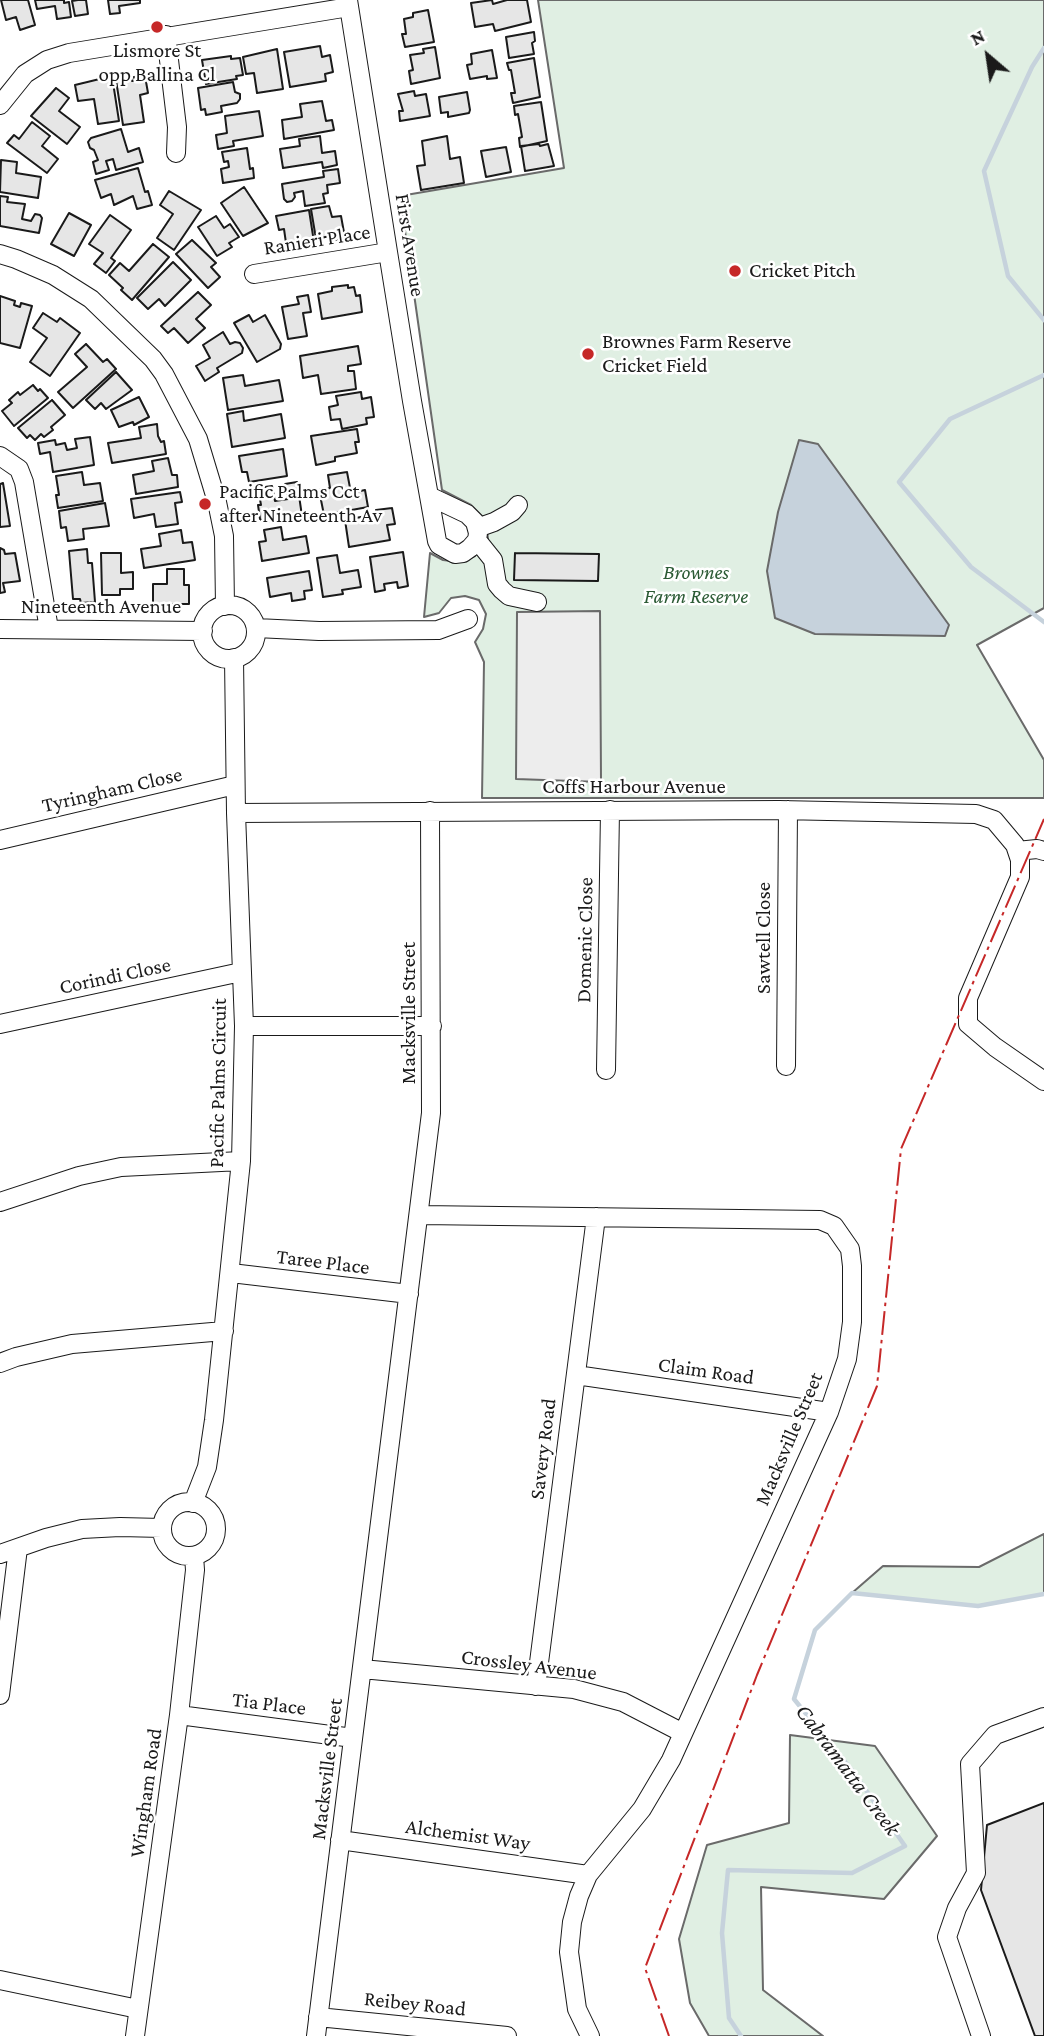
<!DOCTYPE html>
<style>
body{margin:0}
#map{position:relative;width:1044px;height:2036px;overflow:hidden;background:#fff;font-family:"Crimson Pro",serif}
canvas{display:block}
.north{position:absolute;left:953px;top:21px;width:70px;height:70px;-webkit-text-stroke:5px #fff;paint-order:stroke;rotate:331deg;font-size:19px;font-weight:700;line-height:28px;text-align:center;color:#1a1a1a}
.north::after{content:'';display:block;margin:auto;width:24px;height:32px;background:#1a1a1a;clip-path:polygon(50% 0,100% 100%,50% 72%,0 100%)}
</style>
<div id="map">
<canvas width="1044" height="2036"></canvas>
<div class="north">N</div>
</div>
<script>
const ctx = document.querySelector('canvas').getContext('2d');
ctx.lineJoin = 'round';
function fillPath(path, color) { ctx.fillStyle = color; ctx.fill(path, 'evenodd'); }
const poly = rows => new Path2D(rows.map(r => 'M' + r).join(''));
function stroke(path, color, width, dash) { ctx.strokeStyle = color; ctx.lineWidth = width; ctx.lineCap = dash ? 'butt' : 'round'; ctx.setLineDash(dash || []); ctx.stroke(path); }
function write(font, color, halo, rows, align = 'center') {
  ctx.font = font + ' "Crimson Pro",serif'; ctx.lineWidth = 5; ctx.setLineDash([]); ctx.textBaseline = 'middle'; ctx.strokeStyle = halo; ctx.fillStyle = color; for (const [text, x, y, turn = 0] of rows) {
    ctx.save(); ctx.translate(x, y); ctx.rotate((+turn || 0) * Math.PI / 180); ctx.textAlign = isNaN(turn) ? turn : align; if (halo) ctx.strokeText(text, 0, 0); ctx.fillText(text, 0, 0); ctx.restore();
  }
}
const green = poly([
 [538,0,1044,0,1044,608,977,645,1044,760,1044,798,482,798,484,662,475,642,483,629,486,614,479,600,465,596,451,598,439,613,424,617,430,553,443,560,459,562,475,556,488,539,486,520,471,505,442,490,400,196,564,168,538,0],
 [1044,1534,1044,1594,978,1606,852,1593,883,1566,979,1567,1044,1534],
 [790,1735,875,1746,937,1836,884,1899,761,1887,763,1990,823,2036,709,2036,690,2003,679,1939,707,1845,789,1823,790,1735]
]);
fillPath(green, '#e0efe3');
stroke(green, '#6a6a6a', 2);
const parking = poly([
 [600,611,601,782,516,779,517,612,600,611]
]);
fillPath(parking, '#ededed');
stroke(parking, '#6a6a6a', 2);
const water = poly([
 [799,440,818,444,949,625,945,636,815,634,775,618,767,571,778,512,799,440]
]);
fillPath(water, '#c6d2dc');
stroke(water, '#6a6a6a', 2);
stroke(poly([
 [1044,48,1032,67,984,171,1008,276,1044,320],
 [1044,375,950,419,899,482,971,567,1044,622],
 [741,2036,729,2018,722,1933,728,1870,852,1873,905,1846,854,1773,794,1699,815,1630,852,1593,978,1606,1044,1594]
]), '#c6d2dc', 4.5);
const building = poly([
 [1,0,28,0,35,25,20,30,16,17,6,20,1,0],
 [35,0,64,0,64,3,69,2,71,17,57,19,55,6,37,9,35,0],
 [78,0,86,0,88,14,75,16,72,1,78,0],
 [108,0,140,0,140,3,119,6,120,13,110,14,108,0],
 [492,0,493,4,507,0,527,0,531,22,495,31,493,24,475,27,471,3,492,0],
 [428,10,434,42,405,47,402,34,406,34,404,19,413,17,413,13,428,10],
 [534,32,535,41,532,43,534,54,509,58,506,37,534,32],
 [320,46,322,57,330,55,333,72,325,74,326,81,290,87,284,52,320,46],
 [435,47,440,78,411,84,409,71,413,70,410,55,424,53,423,49,435,47],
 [277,49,283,89,257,93,254,73,246,74,243,57,277,49],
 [492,50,497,78,487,79,487,76,470,79,467,65,472,64,471,54,492,50],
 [231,56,231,59,240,58,243,75,236,76,237,79,206,84,202,60,231,56],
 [534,58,540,97,513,103,511,93,515,93,511,70,509,70,507,63,534,58],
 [112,76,119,121,98,124,94,99,78,101,75,85,112,76],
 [145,76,148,93,140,95,144,122,123,125,116,80,131,78,132,81,135,81,134,77,145,76],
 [233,82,235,92,240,94,240,99,237,103,221,106,222,112,206,115,205,109,201,110,198,88,233,82],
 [56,88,69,98,59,111,80,127,67,144,31,116,56,88],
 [414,91,415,96,426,94,430,116,400,121,399,111,403,111,398,94,414,91],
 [467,92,470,110,469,113,448,117,448,112,441,113,439,97,467,92],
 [322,101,326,121,332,120,334,130,284,139,282,120,302,117,300,104,322,101],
 [541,102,547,141,520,147,519,138,522,137,518,114,515,115,514,106,541,102],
 [259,111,263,136,233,141,234,146,218,149,216,135,227,133,225,116,259,111],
 [32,122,50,136,42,146,58,159,47,173,7,143,14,135,19,139,32,122],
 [121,129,128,152,139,148,143,162,116,170,113,159,106,161,109,170,96,174,93,162,98,160,94,150,90,148,88,142,91,138,121,129],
 [320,136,322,153,335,151,337,165,323,168,322,162,283,168,280,149,300,146,299,139,320,136],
 [447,136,450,159,460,157,464,183,421,190,417,166,425,165,422,141,447,136],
 [539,144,540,146,548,144,554,166,525,171,521,146,539,144],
 [506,147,511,172,486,177,481,151,506,147],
 [247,148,250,169,253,168,254,178,223,183,221,169,229,167,228,161,224,162,222,152,247,148],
 [1,160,17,162,16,173,41,177,38,198,0,192,1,160],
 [138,168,145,192,148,191,152,205,137,209,133,196,114,205,111,194,101,198,95,180,138,168],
 [338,169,340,183,327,185,328,193,323,194,325,203,305,206,303,191,294,193,295,197,292,201,287,202,284,199,282,184,324,177,323,171,338,169],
 [244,187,268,223,243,236,221,203,244,187],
 [169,191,201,210,174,250,157,238,173,214,160,205,169,191],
 [0,196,8,197,7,202,25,204,22,219,31,221,35,214,40,215,42,218,39,233,0,226,0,196],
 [329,206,332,217,341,216,345,238,331,241,330,236,316,239,311,209,329,206],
 [309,210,314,242,301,244,300,240,286,243,284,229,279,230,276,216,309,210],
 [69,213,91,225,74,256,51,244,69,213],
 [110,215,131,230,111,258,115,261,106,273,94,264,103,253,89,244,110,215],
 [216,216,224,228,230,224,239,237,229,243,232,247,217,256,198,227,216,216],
 [192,240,216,263,211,267,220,277,208,288,176,254,192,240],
 [153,244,169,257,132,300,121,290,123,288,109,275,120,263,129,271,153,244],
 [173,262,191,280,165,306,159,299,148,309,137,298,173,262],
 [348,285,348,288,354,287,356,296,360,295,362,312,322,319,318,294,332,291,332,287,348,285],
 [198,292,211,305,196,319,205,328,188,343,174,328,168,333,161,326,198,292],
 [308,295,311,312,303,313,307,336,288,339,282,307,299,304,297,297,308,295],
 [0,296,15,301,14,305,20,307,21,303,32,306,20,348,0,343,0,296],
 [43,313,57,322,60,318,80,333,50,376,30,362,47,338,33,328,43,313],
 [249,315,253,322,265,315,281,344,280,349,257,362,234,323,249,315],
 [223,332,230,344,235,342,240,343,243,348,242,353,217,368,219,372,205,381,196,366,210,358,203,345,223,332],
 [86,344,103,362,107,359,116,369,73,408,58,392,87,367,75,354,86,344],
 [358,346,361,364,348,366,348,371,354,371,356,389,321,394,318,375,303,378,300,356,358,346],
 [116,372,132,390,106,409,101,403,95,409,86,400,116,372],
 [243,375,245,386,279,380,283,401,228,410,223,378,243,375],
 [33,385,38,391,40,389,48,398,14,426,2,411,12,403,9,400,18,392,20,395,33,385],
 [361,392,362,399,371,397,374,417,366,418,367,424,342,429,340,419,331,420,329,407,338,405,336,396,361,392],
 [139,397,149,417,134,425,133,422,119,427,111,410,139,397],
 [52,400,65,415,51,427,53,430,44,437,41,434,35,440,30,435,27,438,18,428,52,400],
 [243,411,244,421,281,414,285,438,232,447,227,414,243,411],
 [157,424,158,436,161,442,164,441,166,454,112,463,108,443,141,438,139,427,157,424],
 [357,429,359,442,355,442,357,453,335,457,335,461,316,465,311,436,357,429],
 [90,437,94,465,53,472,50,452,40,454,38,443,55,440,56,445,65,443,67,450,77,448,75,439,90,437],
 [283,449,287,476,249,482,247,472,242,472,239,456,283,449],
 [168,458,172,475,177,475,178,487,136,494,133,475,154,471,152,461,168,458],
 [82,472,84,485,100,483,103,501,58,508,56,495,59,495,56,476,82,472],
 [347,472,351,493,365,490,368,507,324,515,319,490,330,488,328,475,347,472],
 [297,482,302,516,264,522,260,519,258,505,261,505,258,488,272,486,275,501,288,499,285,484,297,482],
 [3,483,10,526,0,527,0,484,3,483],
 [180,492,182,502,175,503,178,524,156,527,154,514,134,518,131,499,180,492],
 [105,503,109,526,83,529,84,539,68,541,66,527,61,528,59,511,105,503],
 [392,508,395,524,387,525,390,540,349,547,345,520,377,514,376,510,392,508],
 [281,527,283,540,306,536,309,553,262,561,259,542,266,541,264,530,281,527],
 [181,530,183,543,192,542,195,560,144,568,141,549,161,546,159,534,181,530],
 [0,548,4,550,5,554,15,553,20,581,3,583,5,592,0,593,0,548],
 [87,549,88,563,92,563,95,602,81,603,80,599,73,599,69,551,87,549],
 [403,552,408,586,398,588,397,582,384,584,385,590,375,592,370,557,403,552],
 [101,553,121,553,121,573,133,572,133,589,120,589,120,595,102,595,101,553],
 [515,553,599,554,598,581,514,580,515,553],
 [337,555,340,573,358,570,361,587,342,590,343,594,323,597,317,558,337,555],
 [167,569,184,569,184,585,189,585,189,604,153,604,153,584,167,584,167,569],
 [309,571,312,590,304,591,305,599,292,601,291,593,270,597,267,578,309,571],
 [1044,1803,1044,2036,1035,2036,981,1890,987,1825,1044,1803]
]);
fillPath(building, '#e6e6e6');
stroke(building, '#1a1a1a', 2);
const minor = poly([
 [348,0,388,252,412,401,429,496,437,541,439,545,455,554,463,553,470,548,477,540,478,533,475,522,467,514,429,496],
 [166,35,177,127,176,153],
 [0,105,25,74,47,60,69,53,349,7],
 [0,254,16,259,53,275,91,299,153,359,164,374,198,439,217,502,224,536,225,606],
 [254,274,388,252],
 [0,456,19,469,24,482,49,629],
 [477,528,494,522,512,512,518,505],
 [477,540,493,560,497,584,502,590,509,596,537,602],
 '202 632a27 27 0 1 1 54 0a27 27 0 1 1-54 0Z',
 [256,628,319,631,438,630,468,619],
 [0,629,203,631],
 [236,813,779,810,976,814,994,820,1015,845,1020,860,1020,877,968,998,968,1024,995,1047,1044,1081],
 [0,840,235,785],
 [1017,851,1037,849,1044,851],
 [0,1024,241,972],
 [244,1026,432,1026],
 [786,1066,788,810],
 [606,1070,610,810],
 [0,1202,79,1176,121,1167,241,1161],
 [420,1215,820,1220,834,1226,850,1249,852,1266,852,1322,847,1359,829,1412,671,1760,642,1809,588,1875,579,1896,572,1922,569,1952,577,2009,590,2036],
 [231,1273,409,1294],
 [0,1363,16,1357,72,1344,224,1331],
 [576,1375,829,1412],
 '162 1529a27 27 0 1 1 54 0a27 27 0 1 1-54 0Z',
 [193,1503,207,1467,214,1420,241,1161,244,1026,236,813,234,658],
 [0,1554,46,1538,82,1529,120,1527,162,1528],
 [362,1669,574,1689,623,1702,683,1733],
 [536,1686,596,1217],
 [0,1695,18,1548],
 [179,1715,353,1738],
 [340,1840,588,1875],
 [0,1980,138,2009],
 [318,2017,507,2036],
 [135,2036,179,1715,195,1570,194,1556],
 [316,2036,431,1113,430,811],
 [981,2036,947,1937,957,1908,976,1873,970,1764,995,1735,1044,1717]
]);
stroke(minor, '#1a1a1a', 20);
stroke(minor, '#fff', 18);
stroke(poly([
 [669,2036,645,1968,757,1675,877,1386,901,1149,1044,819]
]), '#c62828', 2, [24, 5, 3.5, 5]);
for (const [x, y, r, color] of [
 [157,27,7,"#c62828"],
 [735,271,7,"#c62828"],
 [588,354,7,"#c62828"],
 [205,504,7,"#c62828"]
]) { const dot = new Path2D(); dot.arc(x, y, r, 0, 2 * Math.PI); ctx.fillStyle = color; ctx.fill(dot); stroke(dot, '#fff', 2.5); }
write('21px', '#1a1a1a', '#fff', [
 ["Lismore St",157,51,"center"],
 ["opp Ballina Cl",157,75,"center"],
 ["Cricket Pitch",749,271],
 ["Brownes Farm Reserve",602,342],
 ["Cricket Field",602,366],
 ["Pacific Palms Cct",219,492],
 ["after Nineteenth Av",219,516]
], 'left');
write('21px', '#1a1a1a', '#fff', [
 ["Ranieri Place",317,240,-9],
 ["First Avenue",410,245,81],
 ["Nineteenth Avenue",101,607],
 ["Coffs Harbour Avenue",634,787],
 ["Tyringham Close",112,790,-13],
 ["Sawtell Close",764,938,-90],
 ["Domenic Close",585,940,-89],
 ["Corindi Close",115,976,-12],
 ["Macksville Street",409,1013,-90],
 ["Pacific Palms Circuit",218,1083,-89],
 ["Taree Place",323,1262,7],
 ["Claim Road",706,1371,8],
 ["Macksville Street",789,1439,-67],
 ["Savery Road",543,1449,-83],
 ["Crossley Avenue",529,1665,7],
 ["Tia Place",269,1704,7],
 ["Macksville Street",327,1769,-83],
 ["Wingham Road",146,1793,-82],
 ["Alchemist Way",468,1835,8],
 ["Reibey Road",415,2004,6]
]);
write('italic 21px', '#2b5a34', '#fff', [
 ["Brownes",696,573],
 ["Farm Reserve",696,597]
]);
write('italic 23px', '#1a1a1a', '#fff', [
 ["Cabramatta Creek",848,1770,53]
]);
</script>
